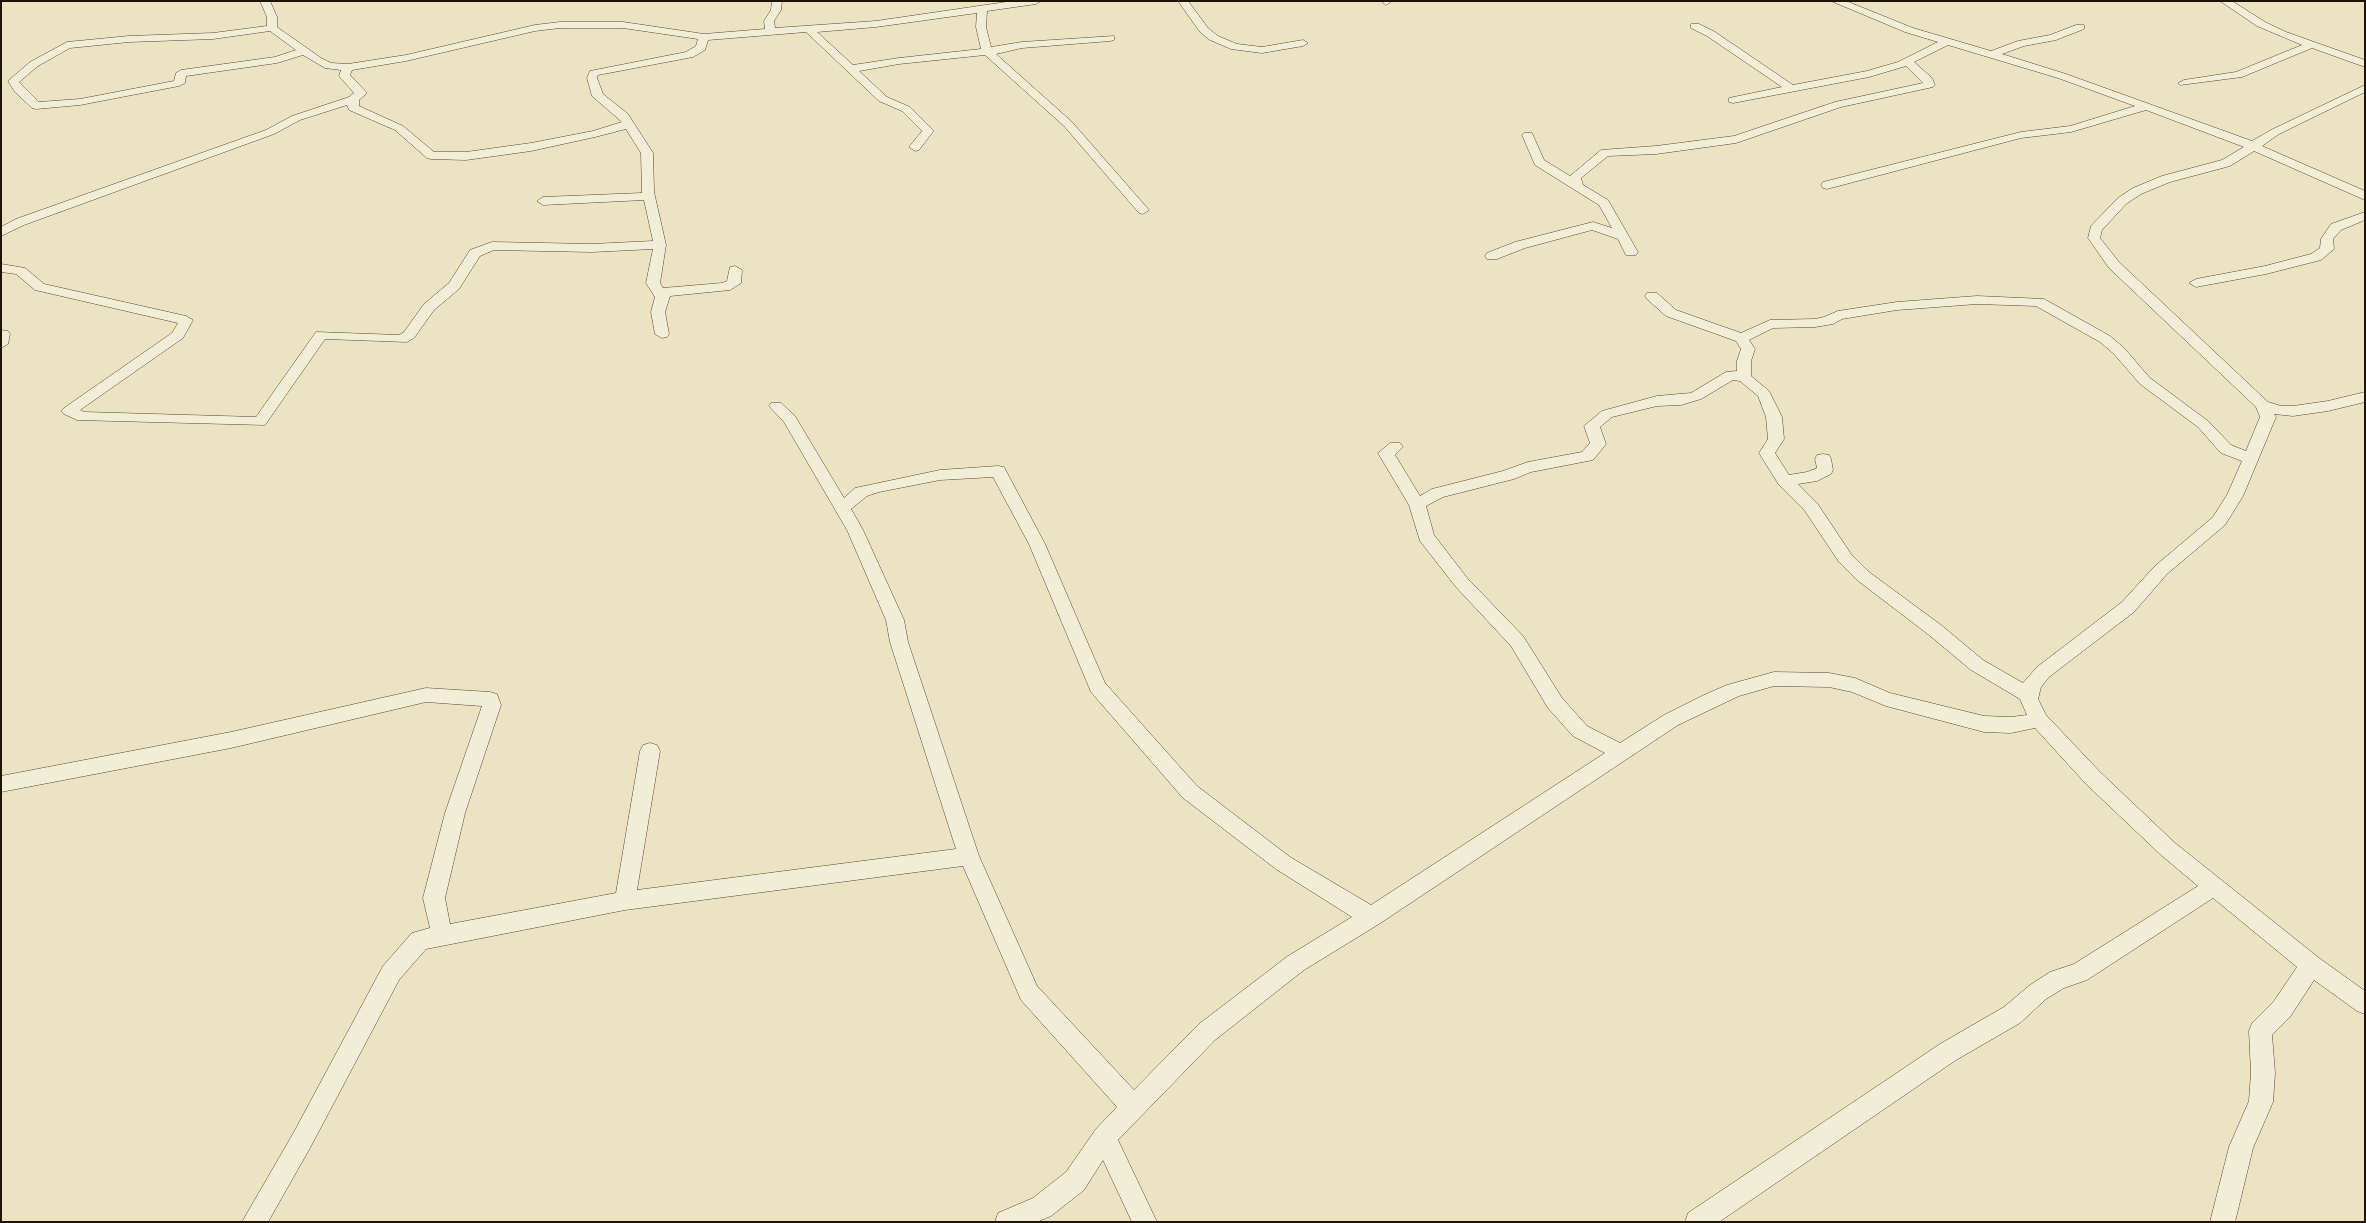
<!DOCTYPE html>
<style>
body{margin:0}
#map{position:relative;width:2366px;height:1223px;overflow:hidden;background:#ebe3c1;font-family:"IM FELL DW Pica",serif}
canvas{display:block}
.frame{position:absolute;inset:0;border:2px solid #211302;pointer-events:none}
</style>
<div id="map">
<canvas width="2366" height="1223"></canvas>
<div class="frame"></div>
</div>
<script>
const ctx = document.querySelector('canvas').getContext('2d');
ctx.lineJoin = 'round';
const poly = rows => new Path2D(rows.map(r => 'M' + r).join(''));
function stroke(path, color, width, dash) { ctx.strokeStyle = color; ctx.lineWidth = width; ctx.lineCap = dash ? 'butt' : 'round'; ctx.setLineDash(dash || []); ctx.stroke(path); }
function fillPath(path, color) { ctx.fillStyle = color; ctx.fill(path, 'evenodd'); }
const minor = poly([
 [260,1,270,1,277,17,277,27,321,58,331,63,348,64,406,55,535,25,560,22,623,22,704,34,765,29,764,21,771,10,772,1,782,1,781,10,774,21,775,28,876,21,1013,1,1041,1,1036,4,987,11,986,27,991,47,1022,42,1114,36,1114,40,1110,41,1022,48,996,54,1072,122,1149,210,1143,214,1139,213,1064,126,985,55,899,64,859,71,887,97,910,107,934,131,932,133,919,150,915,151,909,147,922,131,902,111,879,101,806,32,708,40,705,50,693,57,598,75,597,78,603,94,628,114,653,153,654,192,666,245,660,283,663,288,722,283,727,281,730,267,735,266,742,270,741,283,730,290,670,296,665,312,669,334,667,337,662,338,655,334,651,312,655,297,646,283,653,249,592,252,494,250,480,256,459,289,434,310,414,338,407,342,325,339,265,425,77,420,64,414,61,411,64,408,172,333,178,323,35,290,16,274,1,272,1,264,25,268,44,284,186,316,193,320,183,338,80,410,84,412,256,417,316,332,399,335,404,332,424,304,449,283,470,250,492,242,592,244,653,241,644,200,543,205,537,201,543,197,642,193,641,153,626,129,595,137,531,151,466,160,431,159,427,158,395,130,349,110,347,105,300,120,274,134,24,225,1,236,1,227,16,219,266,130,292,116,349,97,354,93,339,76,341,70,325,68,303,55,277,63,186,76,185,83,179,86,80,105,36,109,32,108,15,92,8,81,30,62,67,42,129,36,213,33,267,26,267,17,260,1],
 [977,13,976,27,981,49,899,58,853,65,817,32,876,27,977,13],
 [560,28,623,28,698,39,696,46,686,52,590,71,587,78,592,96,622,122,593,131,531,143,466,152,434,152,403,126,359,106,359,100,367,93,350,75,352,70,406,61,535,31,560,28],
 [270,31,296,50,275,57,181,70,176,73,174,81,80,99,39,102,19,82,38,66,70,48,129,42,213,39,270,31],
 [1178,1,1188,1,1208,28,1218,36,1237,44,1262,47,1303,40,1308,43,1303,46,1262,53,1231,49,1210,40,1200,32,1178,1],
 [1381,1,1391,1,1391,2,1386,5,1381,1],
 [1831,1,1846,1,1913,28,1991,51,2018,41,2050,35,2076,25,2084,25,2084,29,2056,40,2024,46,2002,54,2066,74,2252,141,2271,130,2365,85,2365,92,2279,134,2262,146,2365,191,2365,200,2254,151,2230,166,2170,182,2141,194,2126,204,2102,230,2100,238,2119,262,2268,402,2281,406,2293,406,2328,401,2365,392,2365,402,2328,411,2293,416,2274,414,2276,417,2243,496,2225,525,2167,574,2134,612,2049,677,2041,687,2038,699,2046,715,2100,772,2175,843,2319,958,2365,991,2365,1014,2357,1011,2314,980,2290,1017,2272,1035,2275,1073,2273,1102,2253,1148,2235,1222,2210,1222,2229,1147,2249,1101,2251,1073,2249,1031,2252,1023,2274,1001,2297,967,2213,898,2087,980,2064,988,2046,999,2020,1023,1956,1060,1719,1222,1685,1222,1688,1213,1940,1044,2004,1007,2030,985,2050,972,2074,964,2198,886,2161,855,2086,784,2035,728,2011,733,1984,732,1886,706,1852,692,1829,687,1774,686,1739,696,1678,725,1379,924,1304,970,1215,1040,1118,1140,1157,1222,1132,1222,1103,1160,1084,1190,1051,1216,1037,1222,995,1222,998,1213,1033,1198,1066,1172,1096,1129,1117,1107,1021,1000,963,866,625,910,426,949,399,980,310,1148,268,1222,242,1222,294,1132,383,966,412,933,430,928,423,898,445,813,482,706,426,702,231,748,1,792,1,776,231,732,426,688,490,692,497,694,501,705,465,813,445,898,450,924,616,893,640,751,643,745,650,743,657,745,660,751,637,890,956,849,890,642,886,620,847,530,784,422,769,406,771,403,781,403,795,416,844,498,855,488,940,470,998,466,1004,467,1045,544,1105,683,1197,786,1290,857,1371,905,1605,753,1573,736,1548,708,1511,646,1456,587,1420,541,1409,505,1378,453,1390,443,1400,443,1403,447,1395,455,1420,496,1432,489,1503,471,1528,462,1582,452,1590,443,1584,426,1602,411,1657,396,1691,393,1726,372,1737,371,1737,361,1741,349,1736,341,1666,316,1647,299,1645,296,1647,293,1657,293,1676,310,1741,333,1770,320,1815,319,1824,317,1838,311,1897,302,1977,296,2044,299,2110,336,2124,348,2150,378,2208,421,2231,445,2246,451,2260,417,2256,407,2109,268,2088,238,2091,226,2118,198,2133,188,2162,176,2222,160,2244,147,2146,110,2071,132,2021,138,1827,189,1823,188,1821,185,1823,182,2021,132,2070,126,2135,106,2058,78,1948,45,1914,62,1932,78,1935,85,1933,87,1841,107,1736,143,1656,154,1608,156,1581,178,1583,185,1608,200,1638,252,1636,255,1626,255,1618,239,1592,230,1525,248,1497,259,1487,259,1485,256,1487,253,1515,242,1593,222,1612,228,1599,205,1535,165,1522,135,1524,133,1532,133,1544,160,1570,176,1601,150,1656,146,1734,136,1835,102,1923,83,1906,66,1869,77,1733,103,1729,102,1729,98,1782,87,1707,36,1691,28,1691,24,1699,24,1715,32,1793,85,1867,71,1898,62,1938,42,1905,32,1831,1],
 [1977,304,2036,306,2100,342,2114,354,2140,384,2198,427,2221,453,2242,461,2227,495,2213,517,2155,566,2122,602,2037,667,2023,683,1983,660,1941,625,1869,572,1851,554,1817,503,1798,484,1817,481,1831,474,1833,470,1831,459,1829,455,1823,454,1817,455,1815,459,1817,468,1807,472,1789,475,1775,453,1784,439,1782,417,1769,391,1751,376,1751,361,1755,349,1749,340,1773,328,1815,327,1833,324,1842,319,1897,310,1977,304],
 [1733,380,1740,381,1758,396,1766,417,1768,439,1759,453,1779,485,1805,511,1839,562,1857,580,1929,635,1971,670,2020,699,2027,715,2011,717,1984,716,1890,693,1855,678,1829,673,1774,672,1727,685,1704,695,1664,715,1620,743,1587,726,1562,698,1523,636,1468,579,1434,535,1426,506,1443,497,1514,479,1531,472,1593,460,1606,444,1600,427,1612,417,1657,406,1681,405,1701,399,1733,380],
 [993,477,1029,544,1091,692,1183,798,1276,869,1352,917,1288,956,1199,1024,1134,1090,1037,986,979,856,908,642,904,620,863,530,851,509,867,496,879,492,940,480,993,477],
 [2220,1,2232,1,2265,22,2286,32,2365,60,2365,67,2312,48,2242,77,2180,85,2178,83,2184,80,2236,72,2302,45,2257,26,2220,1],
 [2365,212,2365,220,2341,230,2333,239,2334,249,2321,260,2266,274,2196,287,2189,283,2196,279,2265,266,2311,254,2320,248,2321,239,2331,224,2365,212],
 [1,330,8,331,10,334,8,344,1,348,1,330]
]);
stroke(minor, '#544732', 1);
fillPath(minor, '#f2edd7');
</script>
